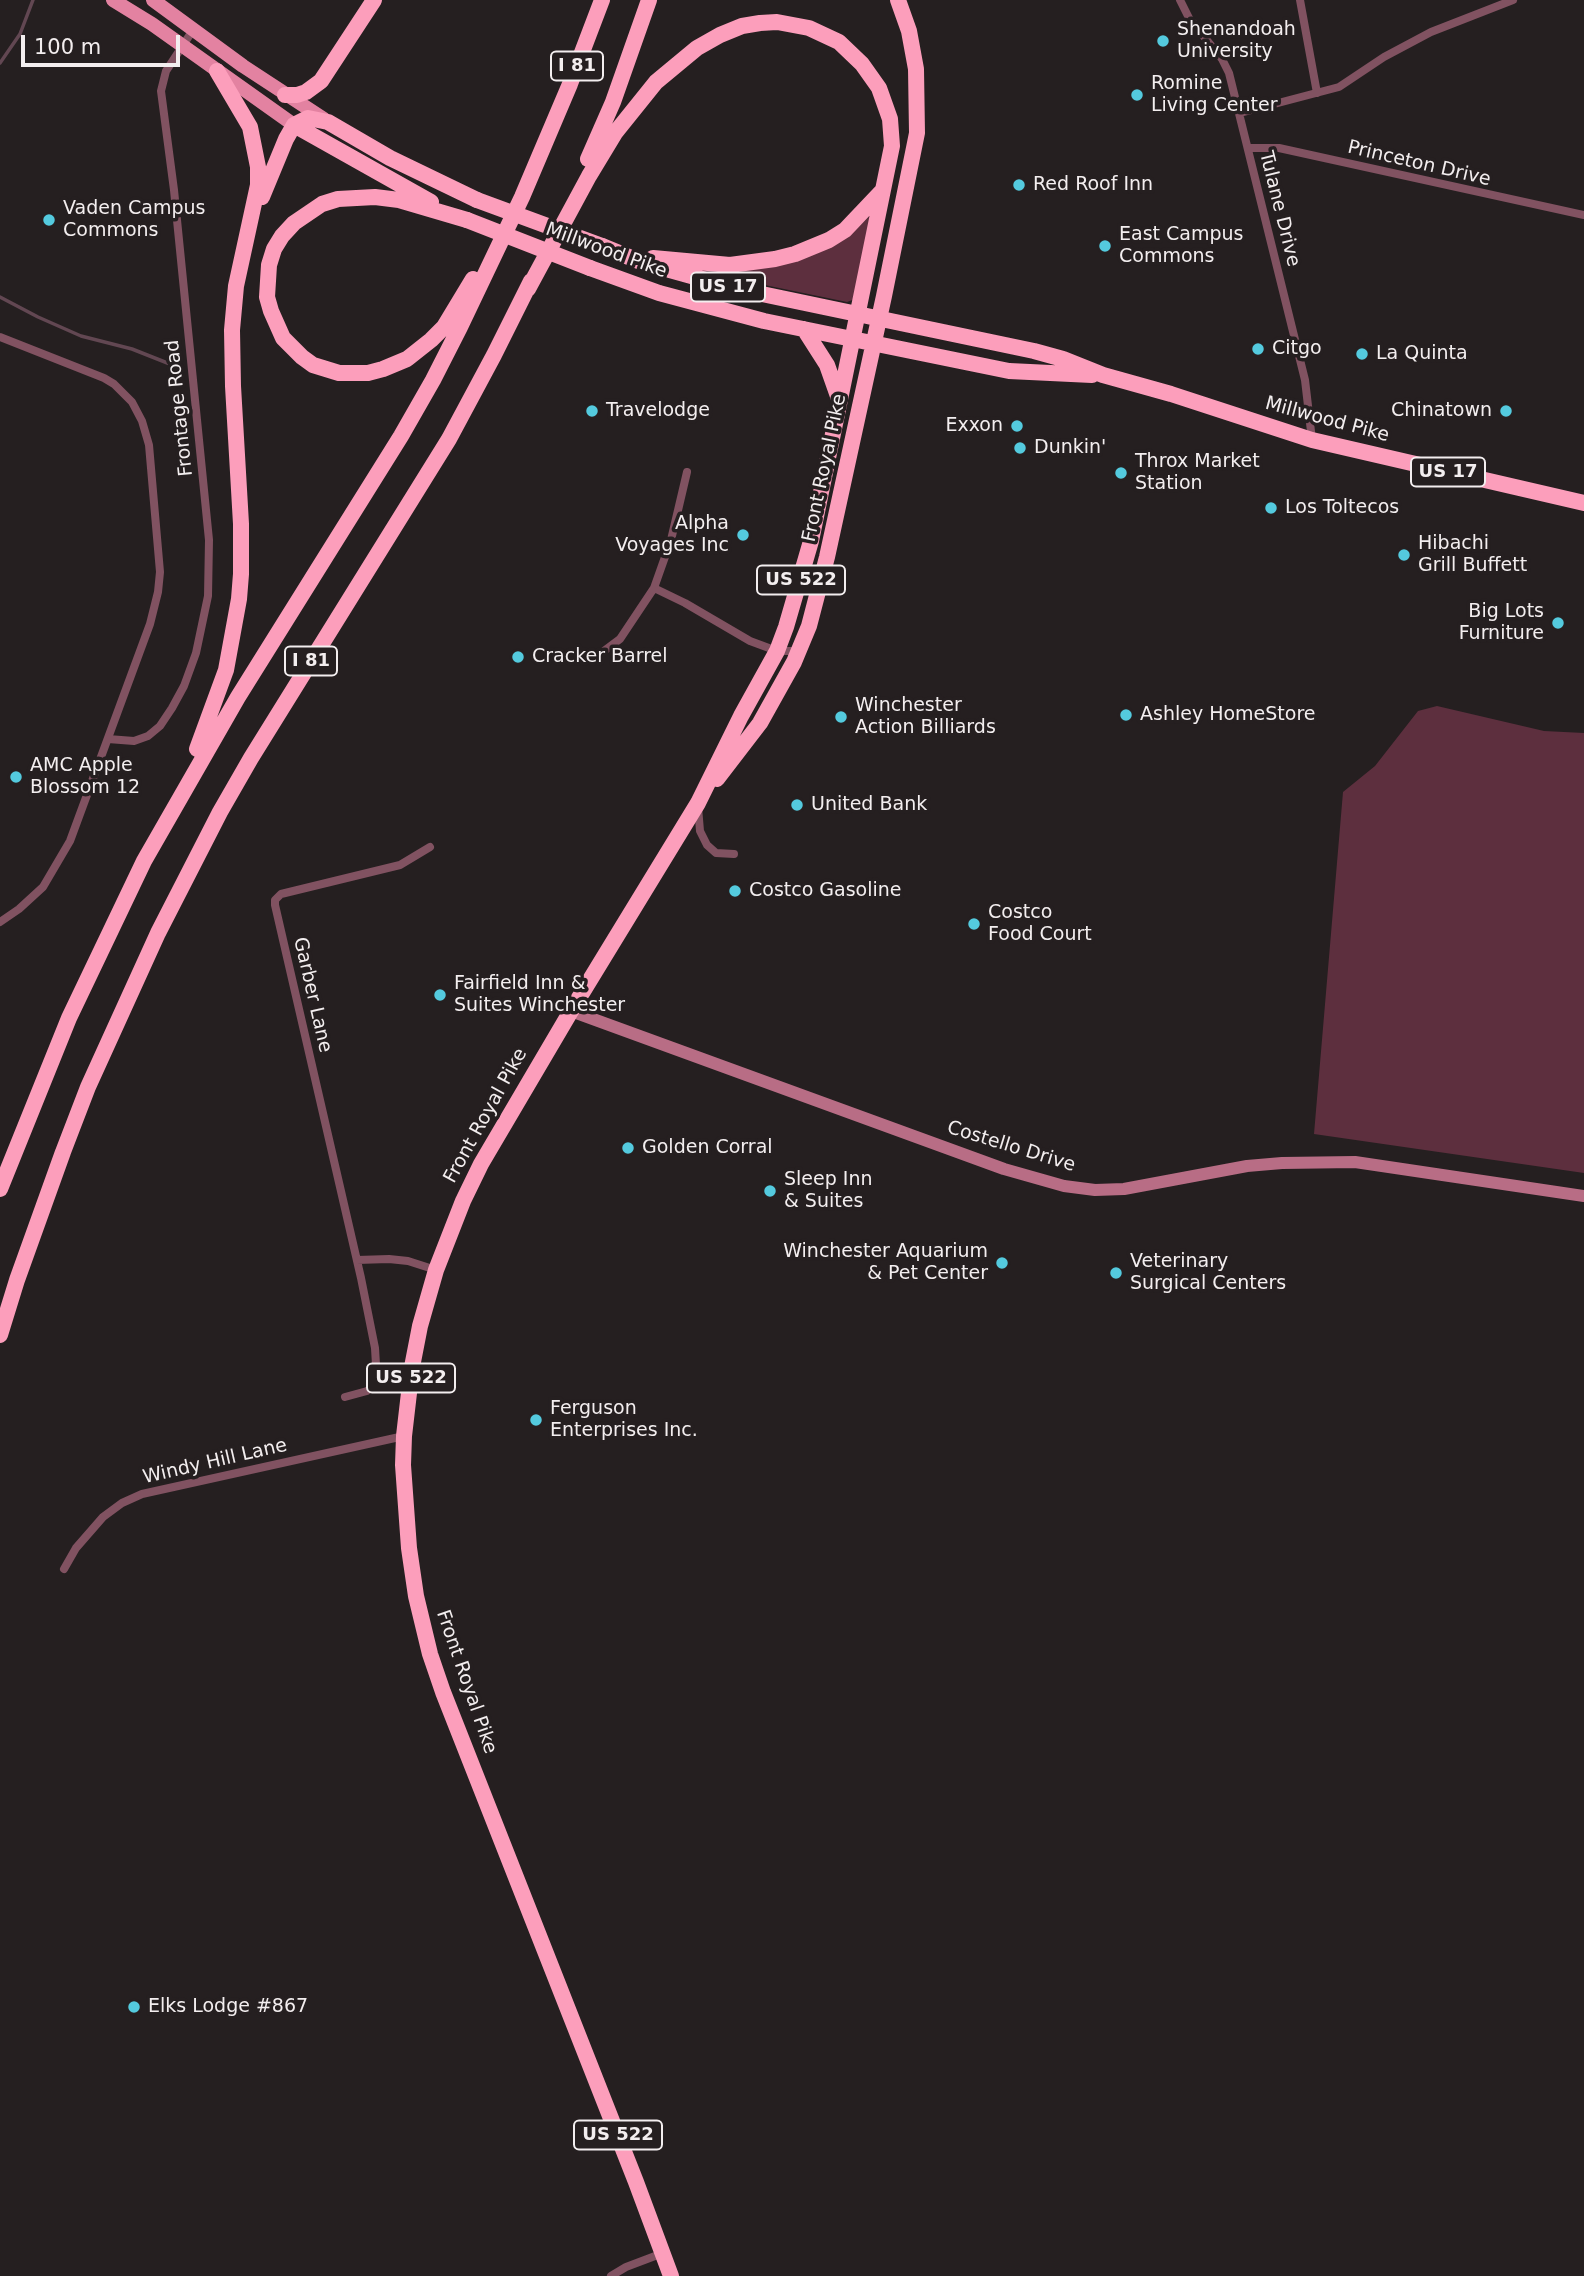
<!DOCTYPE html>
<style>
body{margin:0}
#map{position:relative;width:1584px;height:2276px;overflow:hidden;background:#251f20;font-family:"DejaVu Sans",sans-serif}
canvas{display:block}
.scale{position:absolute;left:21px;top:35px;width:159px;height:32px;box-sizing:border-box;border:4px solid #f3eeef;border-top:0;padding-left:9px;font-size:21px;line-height:24px;white-space:nowrap;color:#f3eeef;-webkit-text-stroke:5px #251f20;paint-order:stroke}
</style>
<div id="map">
<canvas width="1584" height="2276"></canvas>
<div class="scale">100 m</div>
</div>
<script>
const ctx = document.querySelector('canvas').getContext('2d');
ctx.lineJoin = 'round';
function fillPath(path, color) { ctx.fillStyle = color; ctx.fill(path, 'evenodd'); }
const poly = rows => new Path2D(rows.map(r => 'M' + r).join(''));
function stroke(path, color, width, dash) { ctx.strokeStyle = color; ctx.lineWidth = width; ctx.lineCap = dash ? 'butt' : 'round'; ctx.setLineDash(dash || []); ctx.stroke(path); }
function write(font, color, halo, rows, align = 'center') {
  ctx.font = font + ' "DejaVu Sans",sans-serif'; ctx.lineWidth = 7; ctx.setLineDash([]); ctx.textBaseline = 'middle'; ctx.strokeStyle = halo; ctx.fillStyle = color; for (const [text, x, y, turn = 0] of rows) {
    ctx.save(); ctx.translate(x, y); ctx.rotate((+turn || 0) * Math.PI / 180); ctx.textAlign = isNaN(turn) ? turn : align; if (halo) ctx.strokeText(text, 0, 0); ctx.fillText(text, 0, 0); ctx.restore();
  }
}
fillPath(poly([
 [872,214,855,299,847,302,697,271,696,268,734,272,776,266,851,234],
 [1437,706,1544,731,1584,733,1584,1173,1314,1134,1343,792,1375,766,1418,711]
]), '#5d2f3e');
stroke(poly([
 [0,63,20,34,33,0],
 [0,297,38,317,81,336,132,349,175,366]
]), '#624752', 3.5);
stroke(poly([
 [1180,0,1189,18,1222,59,1229,73,1305,380,1312,440],
 [1300,0,1317,93],
 [1240,113,1339,87,1384,57,1431,32,1513,0],
 [1248,148,1279,148,1584,215],
 [0,337,104,378,114,384,132,402,142,421,149,445,160,572,158,592,150,624,70,841,43,887,19,909,0,922],
 [654,588,685,603,750,641,777,651,799,651],
 [604,651,620,639,654,588,671,540,687,472],
 [108,739,134,741,148,736,160,726,172,708,184,686,196,653,208,596,209,540,174,190,161,91,166,71,193,30],
 [698,807,700,831,707,845,716,853,734,854],
 [357,1260,389,1259,408,1261,436,1270],
 [345,1397,367,1391,372,1387,375,1381,376,1365,375,1348,361,1278,275,905,275,900,281,894,400,865,430,847],
 [64,1569,76,1548,103,1517,122,1503,142,1494,404,1436],
 [611,2276,626,2267,663,2253]
]), '#815261', 8);
stroke(poly([
 [571,1011,1004,1169,1064,1186,1095,1190,1124,1189,1247,1166,1282,1163,1355,1162,1584,1196]
]), '#b86d85', 12);
stroke(poly([
 [113,0,152,24,294,125],
 [153,0,243,66,324,119]
]), '#e382a1', 14);
stroke(poly([
 [285,95,297,95,306,92,321,81,374,0],
 [294,125,431,202],
 [588,159,613,102,649,0],
 [262,197,286,139,294,125,308,118,328,122,390,158,477,200],
 [467,220,399,200,375,197,338,199,322,204,294,223,282,236,274,249,269,265,267,297,271,311,283,338,302,357,313,365,339,373,368,373,383,369,407,359,431,340,444,327,473,279],
 [602,246,641,262,738,289,1034,351,1063,359,1103,375,1171,394,1312,440,1584,503],
 [653,258,730,265,775,259,795,254,829,240,845,230,883,190],
 [590,268,659,293,764,321,1009,371,1092,375],
 [528,289,589,176,615,133,656,82,697,48,720,35,742,26,760,23,777,22,809,28,839,42,862,64,879,88,890,119,892,146,811,541,786,627,777,651,741,716,698,803,571,1011,481,1164,463,1201,436,1270,420,1326,412,1367,404,1436,403,1465,409,1548,416,1596,430,1654,443,1692,636,2182,671,2276],
 [804,329,827,365,839,399],
 [197,749,226,670,239,599,241,574,241,524,233,386,232,330,236,286,258,185,258,167,250,127,217,71],
 [717,779,760,723,794,662,809,626,827,557,884,296,917,133,916,69,909,31,898,0],
 [0,1189,69,1018,144,861,238,697,401,436,433,380,460,327,522,197,570,84,602,0],
 [0,1335,17,1280,63,1152,88,1087,158,933,220,812,251,758,449,439,494,355,531,281]
]), '#fc9ebb', 16);
stroke(poly([
 [477,200,602,246],
 [467,220,590,268]
]), '#fc9ebb', 16);
for (const [x, y, r, color] of [
 [1163,41,7,"#54cade"],
 [1137,95,7,"#54cade"],
 [1019,185,7,"#54cade"],
 [49,220,7,"#54cade"],
 [1105,246,7,"#54cade"],
 [1258,349,7,"#54cade"],
 [1362,354,7,"#54cade"],
 [592,411,7,"#54cade"],
 [1506,411,7,"#54cade"],
 [1017,426,7,"#54cade"],
 [1020,448,7,"#54cade"],
 [1121,473,7,"#54cade"],
 [1271,508,7,"#54cade"],
 [743,535,7,"#54cade"],
 [1404,555,7,"#54cade"],
 [1558,623,7,"#54cade"],
 [518,657,7,"#54cade"],
 [1126,715,7,"#54cade"],
 [841,717,7,"#54cade"],
 [16,777,7,"#54cade"],
 [797,805,7,"#54cade"],
 [735,891,7,"#54cade"],
 [974,924,7,"#54cade"],
 [440,995,7,"#54cade"],
 [628,1148,7,"#54cade"],
 [770,1191,7,"#54cade"],
 [1002,1263,7,"#54cade"],
 [1116,1273,7,"#54cade"],
 [536,1420,7,"#54cade"],
 [134,2007,7,"#54cade"]
]) { const dot = new Path2D(); dot.arc(x, y, r, 0, 2 * Math.PI); ctx.fillStyle = color; ctx.fill(dot); stroke(dot, '#251f20', 2.5); }
for (const [x, y, w] of [
 [577,66,52],
 [728,287,74],
 [1448,472,74],
 [801,580,88],
 [311,661,52],
 [411,1378,88],
 [618,2135,88]
]) { const box = new Path2D(); box.roundRect(x - w / 2, y - 14.5, w, 29, 5); ctx.fillStyle = '#251f20'; ctx.fill(box); stroke(box, '#f3eeef', 2); }
write('bold 18px', '#f3eeef', null, [
 ["I 81",577,66],
 ["US 17",728,287],
 ["US 17",1448,472],
 ["US 522",801,580],
 ["I 81",311,661],
 ["US 522",411,1378],
 ["US 522",618,2135]
]);
write('19px', '#f3eeef', '#251f20', [
 ["Shenandoah",1177,30],
 ["University",1177,52],
 ["Romine",1151,84],
 ["Living Center",1151,106],
 ["Red Roof Inn",1033,185],
 ["Vaden Campus",63,209],
 ["Commons",63,231],
 ["East Campus",1119,235],
 ["Commons",1119,257],
 ["Citgo",1272,349],
 ["La Quinta",1376,354],
 ["Travelodge",606,411],
 ["Chinatown",1492,411,"right"],
 ["Exxon",1003,426,"right"],
 ["Dunkin'",1034,448],
 ["Throx Market",1135,462],
 ["Station",1135,484],
 ["Los Toltecos",1285,508],
 ["Alpha",729,524,"right"],
 ["Voyages Inc",729,546,"right"],
 ["Hibachi",1418,544],
 ["Grill Buffett",1418,566],
 ["Big Lots",1544,612,"right"],
 ["Furniture",1544,634,"right"],
 ["Cracker Barrel",532,657],
 ["Winchester",855,706],
 ["Action Billiards",855,728],
 ["Ashley HomeStore",1140,715],
 ["AMC Apple",30,766],
 ["Blossom 12",30,788],
 ["United Bank",811,805],
 ["Costco Gasoline",749,891],
 ["Costco",988,913],
 ["Food Court",988,935],
 ["Fairfield Inn &",454,984],
 ["Suites Winchester",454,1006],
 ["Golden Corral",642,1148],
 ["Sleep Inn",784,1180],
 ["& Suites",784,1202],
 ["Winchester Aquarium",988,1252,"right"],
 ["& Pet Center",988,1274,"right"],
 ["Veterinary",1130,1262],
 ["Surgical Centers",1130,1284],
 ["Ferguson",550,1409],
 ["Enterprises Inc.",550,1431],
 ["Elks Lodge #867",148,2007]
], 'left');
write('19px', '#f3eeef', '#251f20', [
 ["Princeton Drive",1419,164,13],
 ["Tulane Drive",1279,209,76],
 ["Millwood Pike",606,251,20],
 ["Frontage Road",180,408,-96],
 ["Millwood Pike",1327,420,15],
 ["Front Royal Pike",825,468,-78],
 ["Garber Lane",312,995,77],
 ["Front Royal Pike",486,1116,-61],
 ["Costello Drive",1011,1147,17],
 ["Windy Hill Lane",215,1462,-13],
 ["Front Royal Pike",466,1682,71]
]);
</script>
